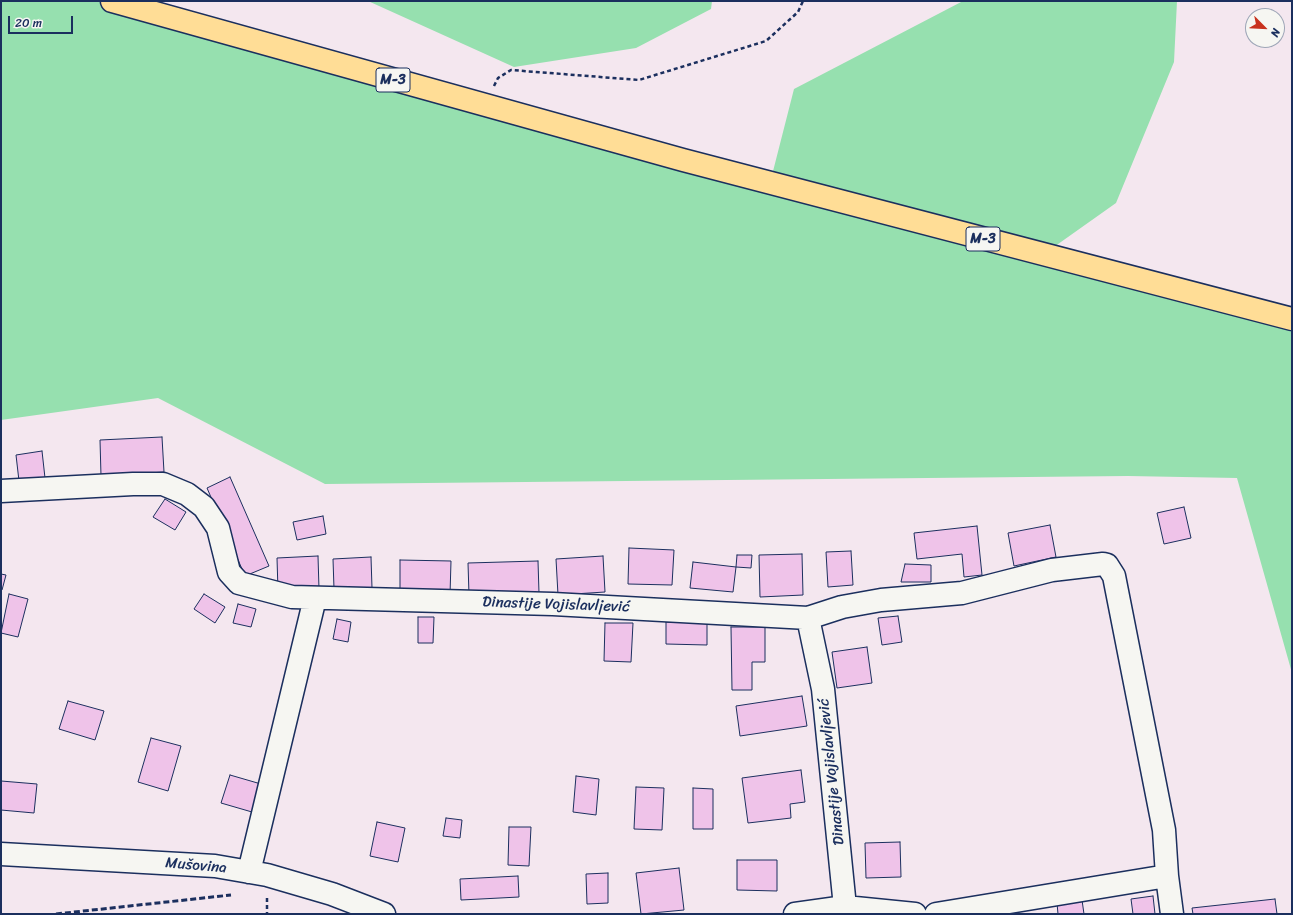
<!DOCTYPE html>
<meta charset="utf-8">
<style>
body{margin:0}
#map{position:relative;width:1293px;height:915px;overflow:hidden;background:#f4e7ef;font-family:Sriracha,sans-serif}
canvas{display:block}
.frame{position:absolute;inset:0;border:2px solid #1b2f5e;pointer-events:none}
.north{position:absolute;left:1245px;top:8px;width:40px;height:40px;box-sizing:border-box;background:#f6f6f2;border:1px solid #9ea6b7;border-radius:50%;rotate:114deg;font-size:11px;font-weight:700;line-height:16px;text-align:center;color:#1b2f5e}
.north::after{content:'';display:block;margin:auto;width:14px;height:18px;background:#c8321e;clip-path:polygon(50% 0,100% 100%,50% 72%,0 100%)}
.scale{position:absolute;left:8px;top:16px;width:65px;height:18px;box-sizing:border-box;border:2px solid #1b2f5e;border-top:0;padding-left:5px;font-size:12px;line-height:14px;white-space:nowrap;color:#1b2f5e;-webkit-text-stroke:3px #f6f6f2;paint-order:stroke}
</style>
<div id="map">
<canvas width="1293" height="915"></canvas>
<div class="frame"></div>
<div class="north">N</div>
<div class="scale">20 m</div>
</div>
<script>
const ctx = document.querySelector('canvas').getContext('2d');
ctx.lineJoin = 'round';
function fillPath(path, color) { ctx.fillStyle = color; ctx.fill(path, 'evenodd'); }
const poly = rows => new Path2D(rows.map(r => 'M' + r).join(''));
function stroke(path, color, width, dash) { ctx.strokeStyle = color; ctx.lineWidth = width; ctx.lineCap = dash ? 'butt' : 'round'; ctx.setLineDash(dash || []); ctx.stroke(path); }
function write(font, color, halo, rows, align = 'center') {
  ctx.font = font + ' Sriracha,sans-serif'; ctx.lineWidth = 3.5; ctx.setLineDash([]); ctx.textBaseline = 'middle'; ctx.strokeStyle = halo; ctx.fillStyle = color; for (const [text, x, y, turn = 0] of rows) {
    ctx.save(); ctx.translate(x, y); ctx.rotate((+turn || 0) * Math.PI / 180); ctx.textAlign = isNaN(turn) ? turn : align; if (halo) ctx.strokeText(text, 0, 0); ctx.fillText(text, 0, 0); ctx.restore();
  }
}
fillPath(poly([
 [1,1,119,1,770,183,794,89,963,1,1177,1,1174,62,1116,203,1044,254,1292,317,1292,673,1237,478,1128,476,325,484,158,398,1,420],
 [368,1,712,1,711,9,636,48,514,67]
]), '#96e0af');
const building = poly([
 [162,437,164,472,101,476,100,440,162,437],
 [42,451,45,478,19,481,16,455,42,451],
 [230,477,269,566,245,576,207,488,230,477],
 [165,499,186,512,175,530,153,517,165,499],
 [1184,507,1191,538,1164,544,1157,513,1184,507],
 [323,516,326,534,297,540,293,522,323,516],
 [1050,525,1056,557,1014,566,1008,533,1050,525],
 [977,526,982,575,964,577,962,554,917,559,914,533,977,526],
 [629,548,674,550,672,585,628,584,629,548],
 [851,551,853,585,828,587,826,552,851,551],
 [802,554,803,595,760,597,759,555,802,554],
 [737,555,752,555,751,568,736,567,737,555],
 [318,556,319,589,278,591,277,558,318,556],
 [603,556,605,592,558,595,556,559,603,556],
 [371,557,372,588,334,589,333,559,371,557],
 [400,560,451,561,450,595,400,594,400,560],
 [538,561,539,593,469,595,468,563,538,561],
 [693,562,736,567,733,592,690,588,693,562],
 [905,564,931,565,931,582,901,582,905,564],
 [1,574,6,575,2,590,1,590,1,574],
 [9,594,28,599,18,637,1,633,9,594],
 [204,594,225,607,215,623,194,609,204,594],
 [238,604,256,609,251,627,233,623,238,604],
 [898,616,902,642,882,645,878,618,898,616],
 [418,617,434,617,433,643,418,643,418,617],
 [337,619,351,622,348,642,333,639,337,619],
 [666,622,707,623,707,645,666,644,666,622],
 [605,623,633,623,631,662,604,661,605,623],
 [731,627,765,627,765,662,752,662,752,690,732,690,731,627],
 [867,647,872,683,837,688,832,652,867,647],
 [802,696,807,726,740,736,736,706,802,696],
 [68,701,104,711,95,740,59,729,68,701],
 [151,738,181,746,168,791,138,782,151,738],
 [801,770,805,802,790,804,791,818,748,823,742,778,801,770],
 [230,775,261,784,252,812,221,803,230,775],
 [576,776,599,779,596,815,573,812,576,776],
 [1,781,37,784,34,813,1,810,1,781],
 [636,787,664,788,662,830,634,829,636,787],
 [693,788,713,789,713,829,693,829,693,788],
 [446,818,462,820,460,838,443,836,446,818],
 [377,822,405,828,398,862,370,856,377,822],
 [509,827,531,827,529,866,508,865,509,827],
 [900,842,901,877,866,878,865,843,900,842],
 [737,860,777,860,777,891,737,890,737,860],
 [679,868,684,910,641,914,636,873,679,868],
 [608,873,608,903,587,904,586,874,608,873],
 [518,876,519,897,461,900,460,879,518,876],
 [1153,896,1155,914,1133,914,1131,899,1153,896],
 [1275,899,1277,914,1193,914,1192,908,1275,899],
 [1082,900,1084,914,1058,914,1057,903,1082,900]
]);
fillPath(building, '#efc3e9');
stroke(building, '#1b2f5e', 1);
const minor = poly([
 [1,491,133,484,163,484,187,494,204,507,218,528,229,572,239,583,292,597,553,604,808,618,842,607,881,600,962,593,1052,570,1103,564,1107,565,1114,576,1164,830,1167,876,1172,914],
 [808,618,823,689,845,907],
 [1,854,215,866,267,875,332,894,384,914],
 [249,872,315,598],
 [795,914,845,907,915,914],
 [936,914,1167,876]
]);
const major = poly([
 [112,1,683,160,1292,319]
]);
stroke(minor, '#1b2f5e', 25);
stroke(major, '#1b2f5e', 25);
stroke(poly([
 [494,86,498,78,511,70,639,80,766,41,798,12,803,1],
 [267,898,267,914]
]), '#1b2f5e', 2.5, [4, 3]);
stroke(minor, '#f6f6f2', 22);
stroke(major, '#ffdd96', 22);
stroke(poly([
 [56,914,231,895]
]), '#1b2f5e', 3, [6, 3]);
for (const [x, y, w] of [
 [393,80,34],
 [983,239,34]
]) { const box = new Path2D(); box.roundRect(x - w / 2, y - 12, w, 24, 3); ctx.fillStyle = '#f6f6f2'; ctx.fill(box); stroke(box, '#1b2f5e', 1); }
write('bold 14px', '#1b2f5e', null, [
 ["M-3",393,80],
 ["M-3",983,239]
]);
write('15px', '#1b2f5e', '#f6f6f2', [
 ["Dinastije Vojislavljević",556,605,2],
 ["Dinastije Vojislavljević",832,772,-96],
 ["Mušovina",196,866,5]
]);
</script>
